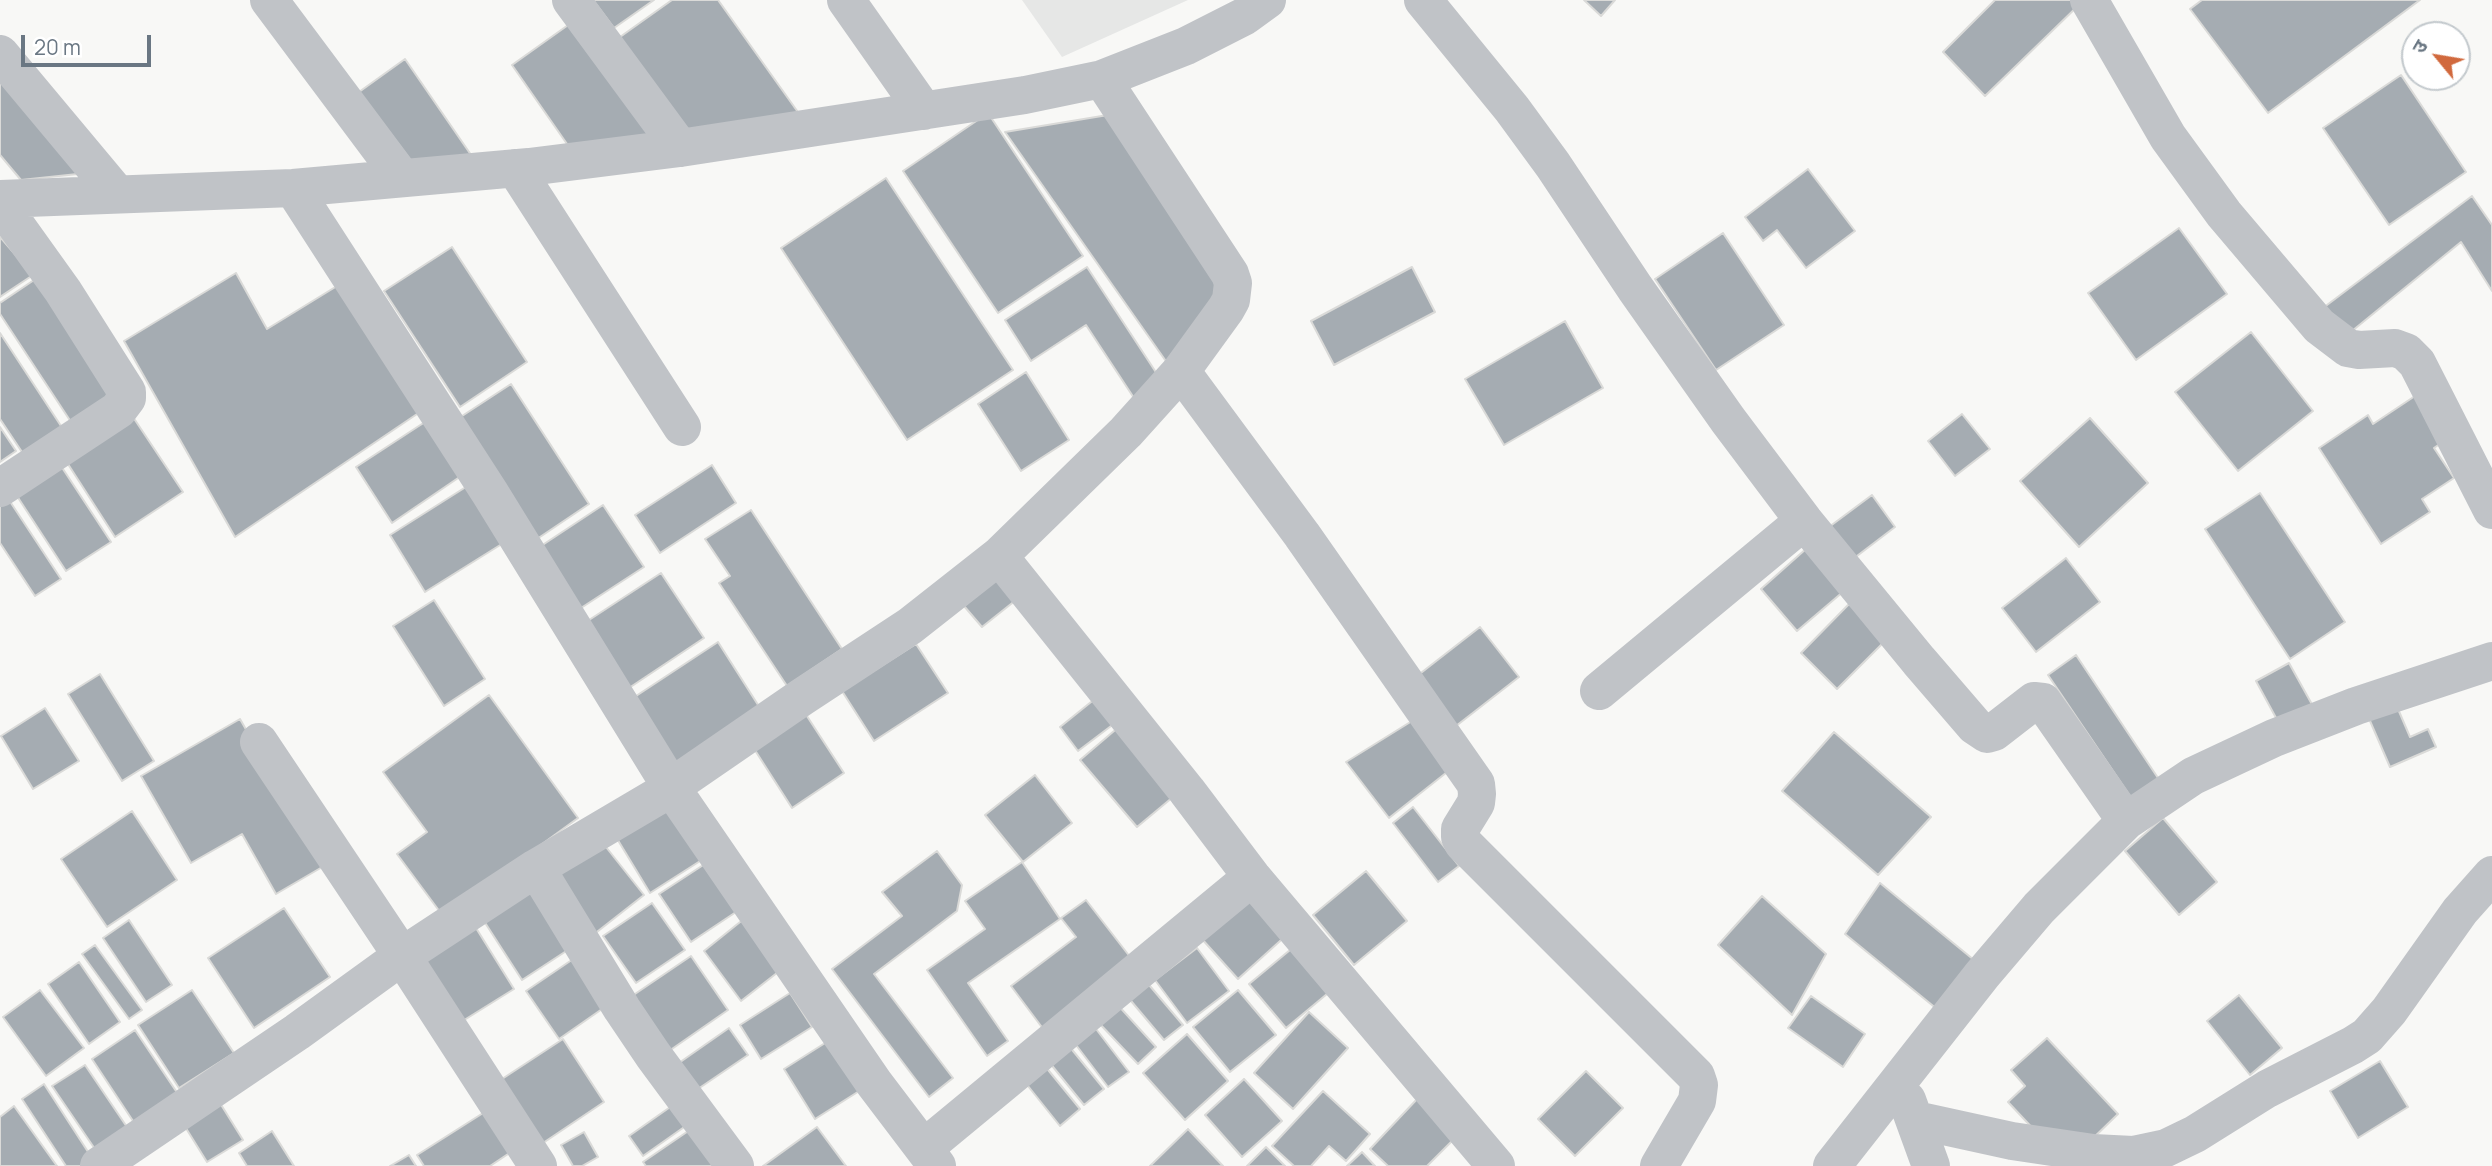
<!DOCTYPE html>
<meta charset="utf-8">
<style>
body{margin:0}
#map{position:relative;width:2492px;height:1166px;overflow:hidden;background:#f8f8f6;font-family:Manrope,"Noto Sans Devanagari",sans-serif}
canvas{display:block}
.north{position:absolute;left:2401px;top:21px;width:70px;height:70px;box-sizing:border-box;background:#fff;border:2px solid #c3c9cd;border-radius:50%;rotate:300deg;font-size:19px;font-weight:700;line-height:28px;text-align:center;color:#6a7783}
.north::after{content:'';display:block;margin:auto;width:24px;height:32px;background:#d1693d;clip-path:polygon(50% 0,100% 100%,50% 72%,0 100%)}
.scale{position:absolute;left:21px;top:35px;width:130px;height:32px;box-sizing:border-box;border:4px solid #6a7783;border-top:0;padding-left:9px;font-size:21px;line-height:24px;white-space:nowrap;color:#6a7783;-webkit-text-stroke:5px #fff;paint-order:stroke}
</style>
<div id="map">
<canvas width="2492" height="1166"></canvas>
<div class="north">उ</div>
<div class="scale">20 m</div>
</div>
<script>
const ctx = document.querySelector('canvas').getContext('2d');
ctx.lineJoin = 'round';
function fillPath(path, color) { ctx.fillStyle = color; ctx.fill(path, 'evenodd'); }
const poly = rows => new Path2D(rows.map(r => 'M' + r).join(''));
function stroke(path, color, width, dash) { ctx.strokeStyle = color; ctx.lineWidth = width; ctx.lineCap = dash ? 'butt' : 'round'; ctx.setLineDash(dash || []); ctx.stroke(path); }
fillPath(poly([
 [1022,0,1188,0,1062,57]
]), '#e6e7e6');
const building = poly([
 [593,0,654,0,614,28,593,0],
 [672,0,718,0,800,115,689,137,620,37,672,0],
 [1584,0,1615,0,1601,16,1584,0],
 [1995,0,2084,0,1985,96,1943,52,1995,0],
 [2202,0,2420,0,2268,113,2190,9,2202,0],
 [578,18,663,137,574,154,512,65,578,18],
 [405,59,478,165,418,170,359,92,405,59],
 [0,66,87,173,21,180,0,155,0,66],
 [2401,75,2466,172,2389,225,2323,128,2401,75],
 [988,113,1083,256,998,313,903,171,988,113],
 [1120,113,1231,283,1170,367,1005,132,1120,113],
 [1808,169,1855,231,1806,268,1777,230,1763,241,1745,217,1808,169],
 [886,178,1013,370,907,440,781,248,886,178],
 [2472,196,2492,225,2492,291,2461,242,2341,340,2319,311,2472,196],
 [2179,228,2227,294,2136,360,2088,293,2179,228],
 [1723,233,1784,325,1716,370,1655,279,1723,233],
 [0,237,33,275,0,297,0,237],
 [452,247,527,362,460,407,384,291,452,247],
 [1087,267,1161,380,1134,398,1086,325,1031,361,1005,320,1087,267],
 [1412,267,1435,312,1334,365,1311,321,1412,267],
 [236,273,267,329,337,286,420,412,235,537,124,341,236,273],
 [37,278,115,397,73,425,0,314,0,303,37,278],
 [1565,321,1603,388,1504,445,1465,379,1565,321],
 [2251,332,2313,411,2238,471,2175,392,2251,332],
 [0,333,63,429,24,455,0,419,0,333],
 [1026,372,1069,440,1021,471,978,404,1026,372],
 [511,384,589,504,537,539,459,418,511,384],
 [2418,394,2448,438,2434,448,2454,478,2422,499,2430,512,2381,544,2319,448,2368,415,2373,424,2418,394],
 [1962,414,1990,449,1955,476,1928,441,1962,414],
 [133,417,183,492,115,537,66,461,133,417],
 [2090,418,2148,483,2079,547,2020,481,2090,418],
 [428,420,464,474,392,523,356,467,428,420],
 [0,427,16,451,0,462,0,427],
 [59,463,111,542,66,571,15,493,59,463],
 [712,465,736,503,660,553,635,515,712,465],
 [469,485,505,542,425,592,390,535,469,485],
 [2260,493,2345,622,2290,659,2205,529,2260,493],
 [1872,495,1895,527,1853,559,1829,527,1872,495],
 [9,500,61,579,35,596,0,543,0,506,9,500],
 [603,505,644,567,581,608,541,546,603,505],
 [751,510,842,649,787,686,719,583,730,576,705,539,751,510],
 [1807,548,1844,591,1797,631,1761,589,1807,548],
 [2066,558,2100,602,2036,652,2002,608,2066,558],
 [661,573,704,638,629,688,586,622,661,573],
 [998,578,1016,600,982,627,964,606,998,578],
 [434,600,485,679,444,706,393,626,434,600],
 [1849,604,1886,640,1837,689,1801,653,1849,604],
 [1480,627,1519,677,1456,726,1417,676,1480,627],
 [718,642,760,708,676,763,633,698,718,642],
 [916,644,948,693,874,741,842,691,916,644],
 [2076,655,2162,784,2134,802,2048,675,2076,655],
 [2289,663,2314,708,2281,727,2256,681,2289,663],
 [100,674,154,761,122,781,68,694,100,674],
 [489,695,578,818,443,916,397,854,427,832,383,772,489,695],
 [1096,698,1115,723,1078,751,1060,727,1096,698],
 [2395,702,2410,737,2428,729,2436,747,2390,767,2367,714,2395,702],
 [45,708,79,761,33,789,1,736,45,708],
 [803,710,844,773,792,808,751,744,803,710],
 [1420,716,1456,765,1389,818,1346,762,1420,716],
 [240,719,324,866,276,894,242,834,191,863,141,776,240,719],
 [1121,725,1179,792,1137,827,1080,760,1121,725],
 [1834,732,1931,817,1878,875,1782,791,1834,732],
 [1035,775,1072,823,1023,862,985,815,1035,775],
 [673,801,708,856,650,893,616,837,673,801],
 [1413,807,1459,866,1438,882,1393,823,1413,807],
 [132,811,177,880,107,927,61,859,132,811],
 [2163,818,2217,882,2179,915,2125,851,2163,818],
 [602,842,644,895,593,935,551,881,602,842],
 [937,851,962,885,957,911,874,974,953,1078,929,1097,832,969,902,916,882,892,937,851],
 [717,856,748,904,691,942,659,894,717,856],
 [1022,862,1060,919,968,983,1008,1041,987,1056,927,970,985,929,965,901,1022,862],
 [1366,871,1407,921,1354,965,1313,915,1366,871],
 [538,883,577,944,522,980,482,918,538,883],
 [1880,883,1974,960,1943,1014,1845,934,1880,883],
 [1253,891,1290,932,1238,979,1201,938,1253,891],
 [1762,896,1826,954,1792,1015,1718,945,1762,896],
 [1086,900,1134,962,1044,1030,1011,986,1076,937,1061,918,1086,900],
 [652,903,685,950,636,983,603,936,652,903],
 [284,908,330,977,254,1028,208,958,284,908],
 [745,918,782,969,741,1001,704,951,745,918],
 [129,920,172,985,146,1002,103,938,129,920],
 [476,928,514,989,461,1022,424,961,476,928],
 [95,945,142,1010,129,1019,82,954,95,945],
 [1296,945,1333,989,1286,1028,1249,984,1296,945],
 [1197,948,1229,991,1187,1023,1155,980,1197,948],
 [582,953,615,1000,559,1039,526,991,582,953],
 [691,956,728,1010,669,1051,632,996,691,956],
 [79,962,120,1022,89,1044,48,984,79,962],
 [1144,979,1183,1025,1164,1040,1126,995,1144,979],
 [40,990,84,1048,46,1076,3,1017,40,990],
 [192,990,234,1053,179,1088,138,1025,192,990],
 [1238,990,1276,1035,1230,1072,1193,1027,1238,990],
 [790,993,812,1027,761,1059,740,1025,790,993],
 [2239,995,2282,1048,2250,1075,2207,1021,2239,995],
 [1811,996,1865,1034,1843,1067,1788,1028,1811,996],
 [1116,1003,1156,1047,1138,1064,1097,1021,1116,1003],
 [1309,1012,1348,1048,1293,1109,1254,1073,1309,1012],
 [1093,1025,1129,1072,1108,1087,1073,1041,1093,1025],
 [729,1028,748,1055,695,1091,676,1065,729,1028],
 [135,1030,178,1094,135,1124,92,1059,135,1030],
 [1187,1034,1228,1081,1185,1120,1143,1073,1187,1034],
 [833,1038,864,1088,815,1119,784,1069,833,1038],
 [2047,1038,2118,1114,2086,1145,2038,1134,2008,1102,2025,1086,2011,1070,2047,1038],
 [563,1039,604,1102,543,1143,502,1079,563,1039],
 [1069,1046,1104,1089,1084,1105,1049,1062,1069,1046],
 [1040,1060,1080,1109,1060,1126,1020,1076,1040,1060],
 [2380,1061,2408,1107,2358,1138,2330,1091,2380,1061],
 [85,1065,131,1133,99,1155,52,1086,85,1065],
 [1586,1071,1623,1108,1575,1156,1538,1119,1586,1071],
 [1244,1079,1282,1121,1242,1157,1205,1115,1244,1079],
 [44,1084,92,1158,80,1166,66,1166,22,1099,44,1084],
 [1323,1091,1370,1134,1346,1161,1329,1146,1311,1166,1294,1166,1272,1146,1323,1091],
 [215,1095,243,1140,207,1162,179,1117,215,1095],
 [1419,1097,1458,1135,1427,1166,1388,1166,1370,1149,1419,1097],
 [683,1098,697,1118,643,1156,629,1136,683,1098],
 [14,1106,57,1166,0,1166,0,1117,14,1106],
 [491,1108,517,1148,490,1166,424,1166,417,1155,491,1108],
 [700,1123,729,1166,646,1166,643,1162,700,1123],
 [817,1127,846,1166,763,1166,817,1127],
 [1188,1129,1223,1166,1150,1166,1188,1129],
 [272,1131,294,1166,247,1166,239,1153,272,1131],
 [584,1132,598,1157,582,1166,573,1166,561,1145,584,1132],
 [1266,1147,1285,1166,1247,1166,1266,1147],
 [1362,1152,1375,1166,1347,1166,1362,1152],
 [409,1155,416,1166,390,1166,409,1155]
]);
fillPath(building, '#a5acb2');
stroke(building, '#dadad8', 2);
stroke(poly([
 [269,0,402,178],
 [571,0,680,148],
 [846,0,924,111],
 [1423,0,1512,109,1553,165,1635,288,1728,420,1804,521,1919,661,1975,726,1987,734,1994,732,2034,701,2043,702,2126,821],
 [2089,0,2168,137,2224,214,2319,326,2348,348,2359,350,2395,348,2406,352,2417,363,2492,510],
 [0,54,117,194],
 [515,168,682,427],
 [293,188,490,493,671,787,874,1083,937,1166],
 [0,199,293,188,529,167,680,148,1025,95,1102,79,1186,46,1245,16,1267,0],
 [0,203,63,291,127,392,127,398,118,410,0,488],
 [1181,371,1302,535,1476,784,1477,794,1476,803,1460,829,1460,837,1463,843,1696,1076,1699,1085,1697,1101,1659,1166],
 [999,556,1187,791,1252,877,1496,1166],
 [1599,691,1804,521],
 [259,742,402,956,538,1166],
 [536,868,622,1009,653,1055,735,1166],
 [1907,1100,1931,1166],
 [1916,1120,2012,1141,2093,1153,2133,1155,2166,1148,2195,1134,2267,1089,2353,1045,2367,1036,2389,1011,2460,911,2492,875],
 [924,1148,1252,877],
 [99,1166,297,1032,402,956,536,868,658,796,802,697,910,626,999,556,1126,432,1181,371,1226,309,1231,300,1233,283,1230,274,1102,79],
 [1832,1166,1982,975,2039,908,2126,821,2193,776,2274,738,2356,706,2492,661]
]), '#c0c3c7', 38);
</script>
